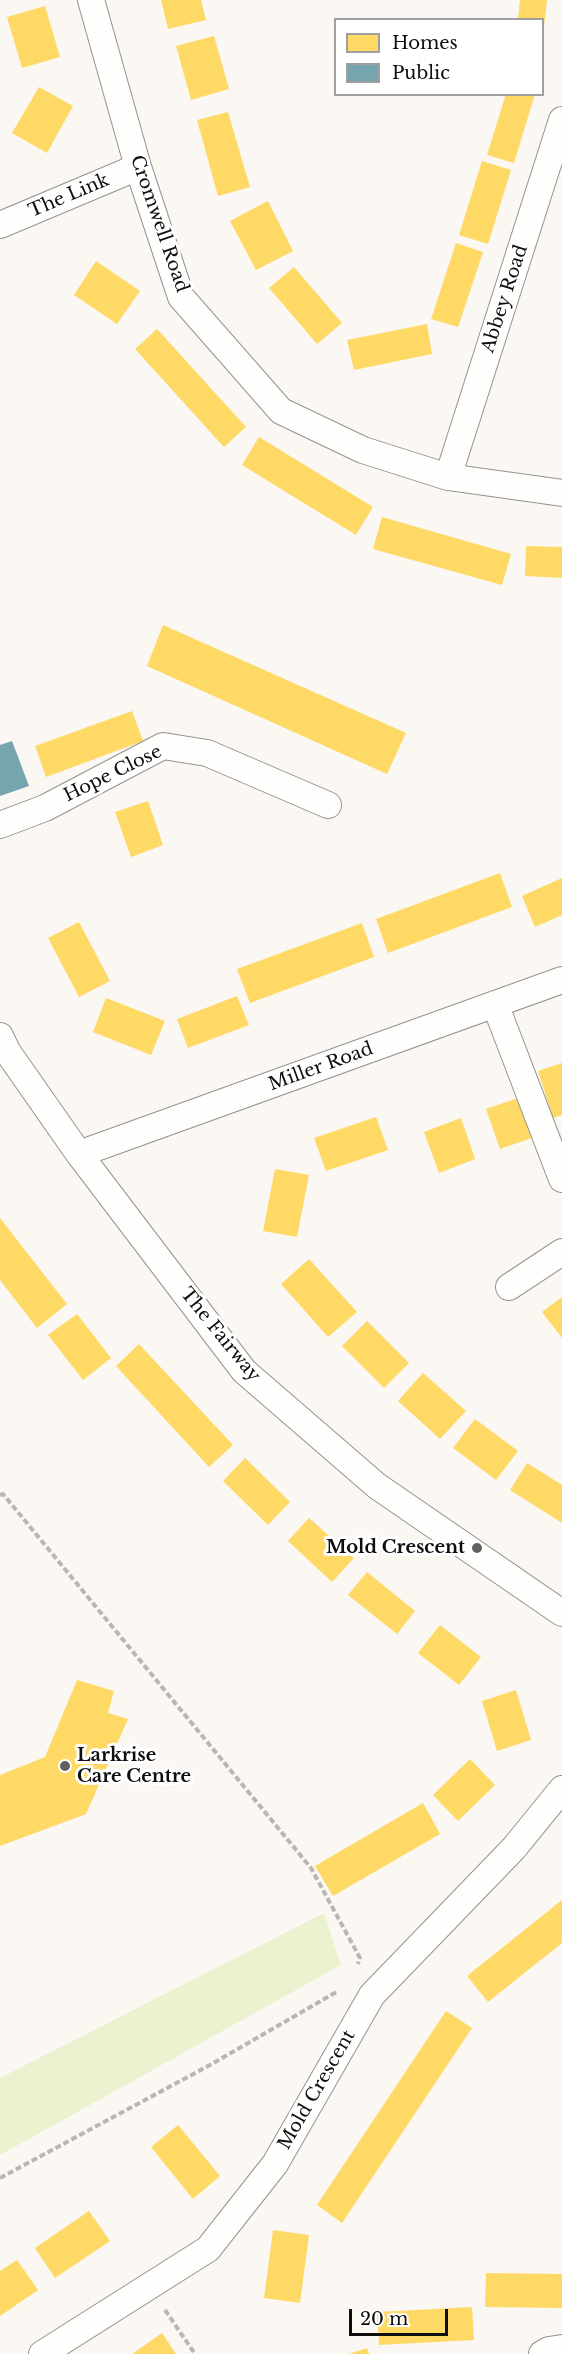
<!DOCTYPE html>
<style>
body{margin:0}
#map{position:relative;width:562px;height:2354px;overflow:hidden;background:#fbf7f2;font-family:"Libre Baskerville",serif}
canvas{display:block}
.legend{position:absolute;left:334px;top:18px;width:210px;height:78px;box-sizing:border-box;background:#fff;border:2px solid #9f9f9f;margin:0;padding:8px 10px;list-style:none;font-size:18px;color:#0e0e0e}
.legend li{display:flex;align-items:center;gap:12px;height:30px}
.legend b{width:30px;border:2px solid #9f9f9f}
.scale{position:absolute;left:349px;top:2309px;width:99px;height:27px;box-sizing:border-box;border:3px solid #0e0e0e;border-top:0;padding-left:8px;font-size:18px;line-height:21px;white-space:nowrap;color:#0e0e0e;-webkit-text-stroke:4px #fff;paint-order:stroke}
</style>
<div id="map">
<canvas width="562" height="2354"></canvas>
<ul class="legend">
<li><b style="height:16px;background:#ffd966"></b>Homes</li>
<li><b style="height:16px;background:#76a5af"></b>Public</li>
</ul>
<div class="scale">20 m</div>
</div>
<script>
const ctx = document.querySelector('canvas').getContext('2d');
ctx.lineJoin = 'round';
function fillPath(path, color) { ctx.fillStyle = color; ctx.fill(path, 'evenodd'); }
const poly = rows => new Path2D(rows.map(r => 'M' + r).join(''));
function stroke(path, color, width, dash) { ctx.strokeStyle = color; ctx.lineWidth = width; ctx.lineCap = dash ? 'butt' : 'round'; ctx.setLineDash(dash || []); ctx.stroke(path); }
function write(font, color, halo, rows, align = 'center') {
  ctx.font = font + ' "Libre Baskerville",serif'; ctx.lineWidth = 6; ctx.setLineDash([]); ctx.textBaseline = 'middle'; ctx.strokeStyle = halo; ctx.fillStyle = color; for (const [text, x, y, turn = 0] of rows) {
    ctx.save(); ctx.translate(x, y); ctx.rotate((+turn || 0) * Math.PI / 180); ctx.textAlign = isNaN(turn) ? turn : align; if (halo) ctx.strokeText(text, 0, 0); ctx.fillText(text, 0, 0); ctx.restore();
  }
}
fillPath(poly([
 [324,1913,341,1965,0,2155,0,2078]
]), '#ebf2d0');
fillPath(poly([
 [161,0,201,0,206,20,168,29],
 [520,0,547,0,544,27,543,20,518,20],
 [45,6,60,57,22,68,7,17],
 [214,36,229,89,191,100,176,46],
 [39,87,73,106,47,153,12,133],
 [506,94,535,94,514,163,487,155],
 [228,112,250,187,218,196,197,120],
 [482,161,511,170,488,244,459,235],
 [268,201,293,251,256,270,230,221],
 [456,243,483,252,458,327,431,319],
 [96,261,140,291,117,324,74,295],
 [294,267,342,323,317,344,269,288],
 [427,324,432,354,354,370,347,340],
 [157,329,246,427,224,447,135,349],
 [259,437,373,507,356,535,242,465],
 [382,517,511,554,502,585,373,549],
 [526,546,562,547,562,578,525,576],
 [163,625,406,733,387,774,147,666],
 [132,711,143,741,46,777,35,746],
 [148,801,163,845,131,857,115,812],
 [500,873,512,907,388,953,376,919],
 [562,878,562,915,535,927,522,896],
 [79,922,110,981,79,997,48,938],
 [362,923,374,957,250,1003,237,969],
 [237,996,249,1025,188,1048,177,1019],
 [106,998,165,1021,151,1055,93,1032],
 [562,1063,562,1115,553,1118,538,1071],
 [521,1097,535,1137,500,1149,486,1109],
 [376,1117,388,1150,326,1171,314,1138],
 [461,1118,475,1159,439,1173,424,1132],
 [275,1169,309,1175,297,1237,263,1231],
 [0,1218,67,1304,37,1328,0,1280],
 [309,1259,357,1312,328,1337,281,1284],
 [562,1297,562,1338,542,1312],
 [77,1314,111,1358,83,1380,48,1335],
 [367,1321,409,1363,384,1388,342,1346],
 [139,1344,233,1445,209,1467,116,1366],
 [423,1373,466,1411,440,1439,398,1401],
 [475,1419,518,1451,496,1480,453,1448],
 [245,1458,290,1502,268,1525,223,1481],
 [527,1463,562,1485,562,1523,510,1490],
 [309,1518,354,1558,332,1582,288,1541],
 [367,1572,415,1611,397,1634,348,1595],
 [440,1625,481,1657,459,1685,418,1653],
 [77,1680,114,1691,108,1713,128,1719,86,1814,0,1846,0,1775,45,1757],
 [516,1690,531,1740,497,1751,482,1701],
 [470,1759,495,1785,458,1821,433,1795],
 [423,1803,440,1834,333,1896,315,1866],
 [562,1900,562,1943,488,2002,467,1976],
 [446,2011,472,2028,342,2223,317,2205],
 [178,2125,220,2176,193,2199,151,2147],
 [89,2211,110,2241,55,2278,35,2248],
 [273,2230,309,2235,300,2303,264,2298],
 [17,2260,38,2290,0,2316,0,2271],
 [486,2273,562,2274,562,2308,485,2307],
 [472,2307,474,2340,379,2345,377,2312],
 [162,2333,176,2354,132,2354],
 [367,2348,369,2354,349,2354]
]), '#ffd966');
fillPath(poly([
 [12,741,29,786,0,796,0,745]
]), '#76a5af');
const street = poly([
 [91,0,138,167,181,297,281,411,363,450,448,477,562,493],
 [0,225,138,167],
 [448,477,562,120],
 [0,825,45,808,163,746,207,753,328,805],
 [495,1004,562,1179],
 [0,1036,7,1051,79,1154,244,1371,377,1486,562,1613],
 [79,1154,562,980],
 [509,1287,562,1252],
 [42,2354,208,2249,275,2164,372,1995,514,1848,562,1789],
 [542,2354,549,2350,562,2348]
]);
stroke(street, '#959391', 28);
stroke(poly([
 [0,1495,3,1494,311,1868,360,1958,358,1964],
 [0,2178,210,2065,338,1991],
 [165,2310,195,2354]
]), '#b8b7b6', 4, [6, 3]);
stroke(street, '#fefefd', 26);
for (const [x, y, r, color] of [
 [477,1548,6,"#61605e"],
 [65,1766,6,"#61605e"]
]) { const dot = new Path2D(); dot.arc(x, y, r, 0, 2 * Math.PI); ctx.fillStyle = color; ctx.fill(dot); stroke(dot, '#fff', 2); }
write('18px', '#0e0e0e', '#fff', [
 ["The Link",69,196,-23],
 ["Cromwell Road",159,224,71],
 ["Abbey Road",505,299,-72],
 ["Hope Close",113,774,-26],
 ["Miller Road",321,1067,-20],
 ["The Fairway",220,1335,51],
 ["Mold Crescent",317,2090,-60]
]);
write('bold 18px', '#0e0e0e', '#fff', [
 ["Mold Crescent",465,1548],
 ["Larkrise",77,1756,"left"],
 ["Care Centre",77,1777,"left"]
], 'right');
</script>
